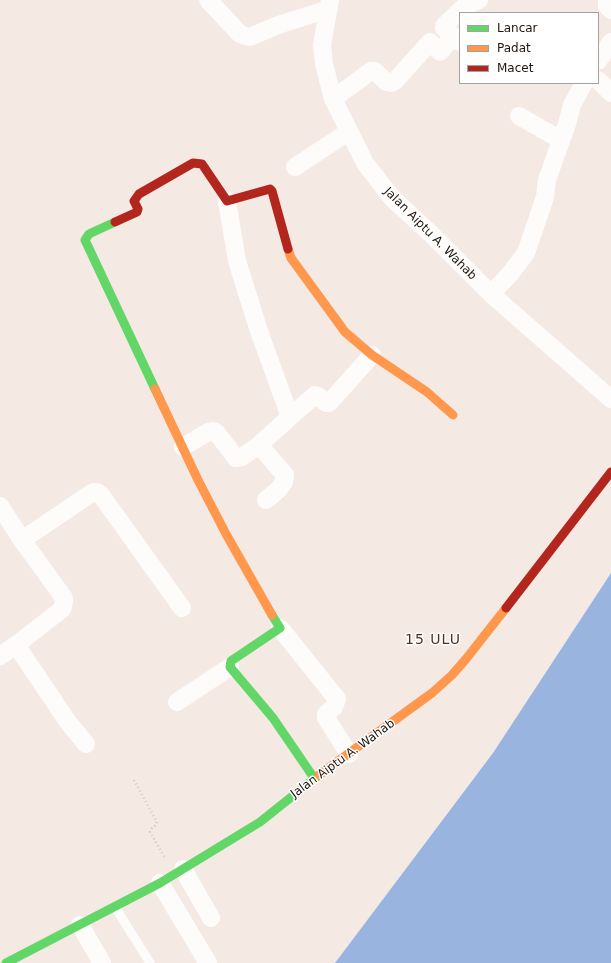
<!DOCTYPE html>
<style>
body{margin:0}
#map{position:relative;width:611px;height:963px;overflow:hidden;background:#f4e9e3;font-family:"DejaVu Sans",sans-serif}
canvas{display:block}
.legend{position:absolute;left:459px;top:12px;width:140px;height:72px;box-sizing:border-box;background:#fff;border:1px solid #a5a19e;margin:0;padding:5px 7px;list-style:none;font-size:12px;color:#1f150d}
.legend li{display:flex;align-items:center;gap:8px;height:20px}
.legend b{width:20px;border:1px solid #a5a19e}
</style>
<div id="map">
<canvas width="611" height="963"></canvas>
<ul class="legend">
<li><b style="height:5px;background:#63d668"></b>Lancar</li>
<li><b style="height:5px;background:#ff974d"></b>Padat</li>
<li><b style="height:5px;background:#b3261e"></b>Macet</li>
</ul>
</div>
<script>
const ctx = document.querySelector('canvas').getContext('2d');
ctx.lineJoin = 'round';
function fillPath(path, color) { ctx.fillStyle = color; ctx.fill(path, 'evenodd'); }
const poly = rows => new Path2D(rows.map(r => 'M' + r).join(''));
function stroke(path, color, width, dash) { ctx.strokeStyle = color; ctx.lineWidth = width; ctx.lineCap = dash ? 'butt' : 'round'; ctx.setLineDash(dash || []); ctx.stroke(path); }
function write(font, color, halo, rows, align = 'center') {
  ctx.font = font + ' "DejaVu Sans",sans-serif'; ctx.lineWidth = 3; ctx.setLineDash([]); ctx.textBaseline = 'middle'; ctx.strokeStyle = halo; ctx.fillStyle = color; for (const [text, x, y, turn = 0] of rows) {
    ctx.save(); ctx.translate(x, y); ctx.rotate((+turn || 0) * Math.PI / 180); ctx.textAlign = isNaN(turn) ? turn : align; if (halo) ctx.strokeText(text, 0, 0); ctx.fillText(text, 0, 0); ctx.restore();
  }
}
fillPath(poly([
 [611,573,611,963,335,963,493,753]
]), '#9ab4e0');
stroke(poly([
 [134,780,157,822,156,825,152,828,150,832,165,858]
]), '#cfcbc9', 2.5, [1, 3]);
stroke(poly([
 [115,907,150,963]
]), '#fdfcfb', 9);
stroke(poly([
 [208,0,240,34,245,36,250,37,278,25,329,9],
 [330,0,322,45,324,64,333,99,365,163,392,198,429,232,491,294,611,399],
 [607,0,607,6,611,10],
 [460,42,444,28,444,26,465,6,479,0],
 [598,61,611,42],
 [598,80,611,93],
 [333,99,371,71,375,71,386,82,391,83,396,80,430,42,440,52,453,36],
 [519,116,561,140],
 [295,167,348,132],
 [227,201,237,261,259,331,290,417,259,445],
 [491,294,510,274,526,253,545,197,547,180,567,124,572,105,584,83],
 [290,417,315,395,318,396,326,403,329,403,372,355],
 [183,447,208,432,213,431,216,432,236,458,242,457,259,445,285,475,284,482,278,490,266,500],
 [0,506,22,540,64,598,64,601,63,607,61,610,16,645],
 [22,540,93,492,97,492,101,495,182,608],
 [280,628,337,699,334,707,326,714,326,718,349,754],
 [0,656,16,645,68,722,86,744],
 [177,702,230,667],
 [183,869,211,918],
 [160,883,208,963],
 [80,925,102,963]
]), '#fdfcfb', 18);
stroke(poly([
 [115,222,89,234,85,240,155,389],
 [272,615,280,628,231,661,230,667,273,718,314,778],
 [6,963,160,883,260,822,319,775]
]), '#63d668', 9);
stroke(poly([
 [288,249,291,258,345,332,372,355,427,392,453,415],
 [155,389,198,480,226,534,272,615],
 [319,775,432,693,452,675,466,659,506,608]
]), '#ff974d', 9);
stroke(poly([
 [115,222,137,212,138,209,134,201,139,194,193,163,202,164,227,201,270,189,272,191,288,249],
 [506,608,611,472]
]), '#b3261e', 9);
write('12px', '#1f150d', '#fff', [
 ["Jalan Aiptu A. Wahab",430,234,45],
 ["Jalan Aiptu A. Wahab",343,759,-36]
]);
ctx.letterSpacing = '1px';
write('14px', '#4a3221', '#fff', [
 ["15 ULU",433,640]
]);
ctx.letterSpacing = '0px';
</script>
